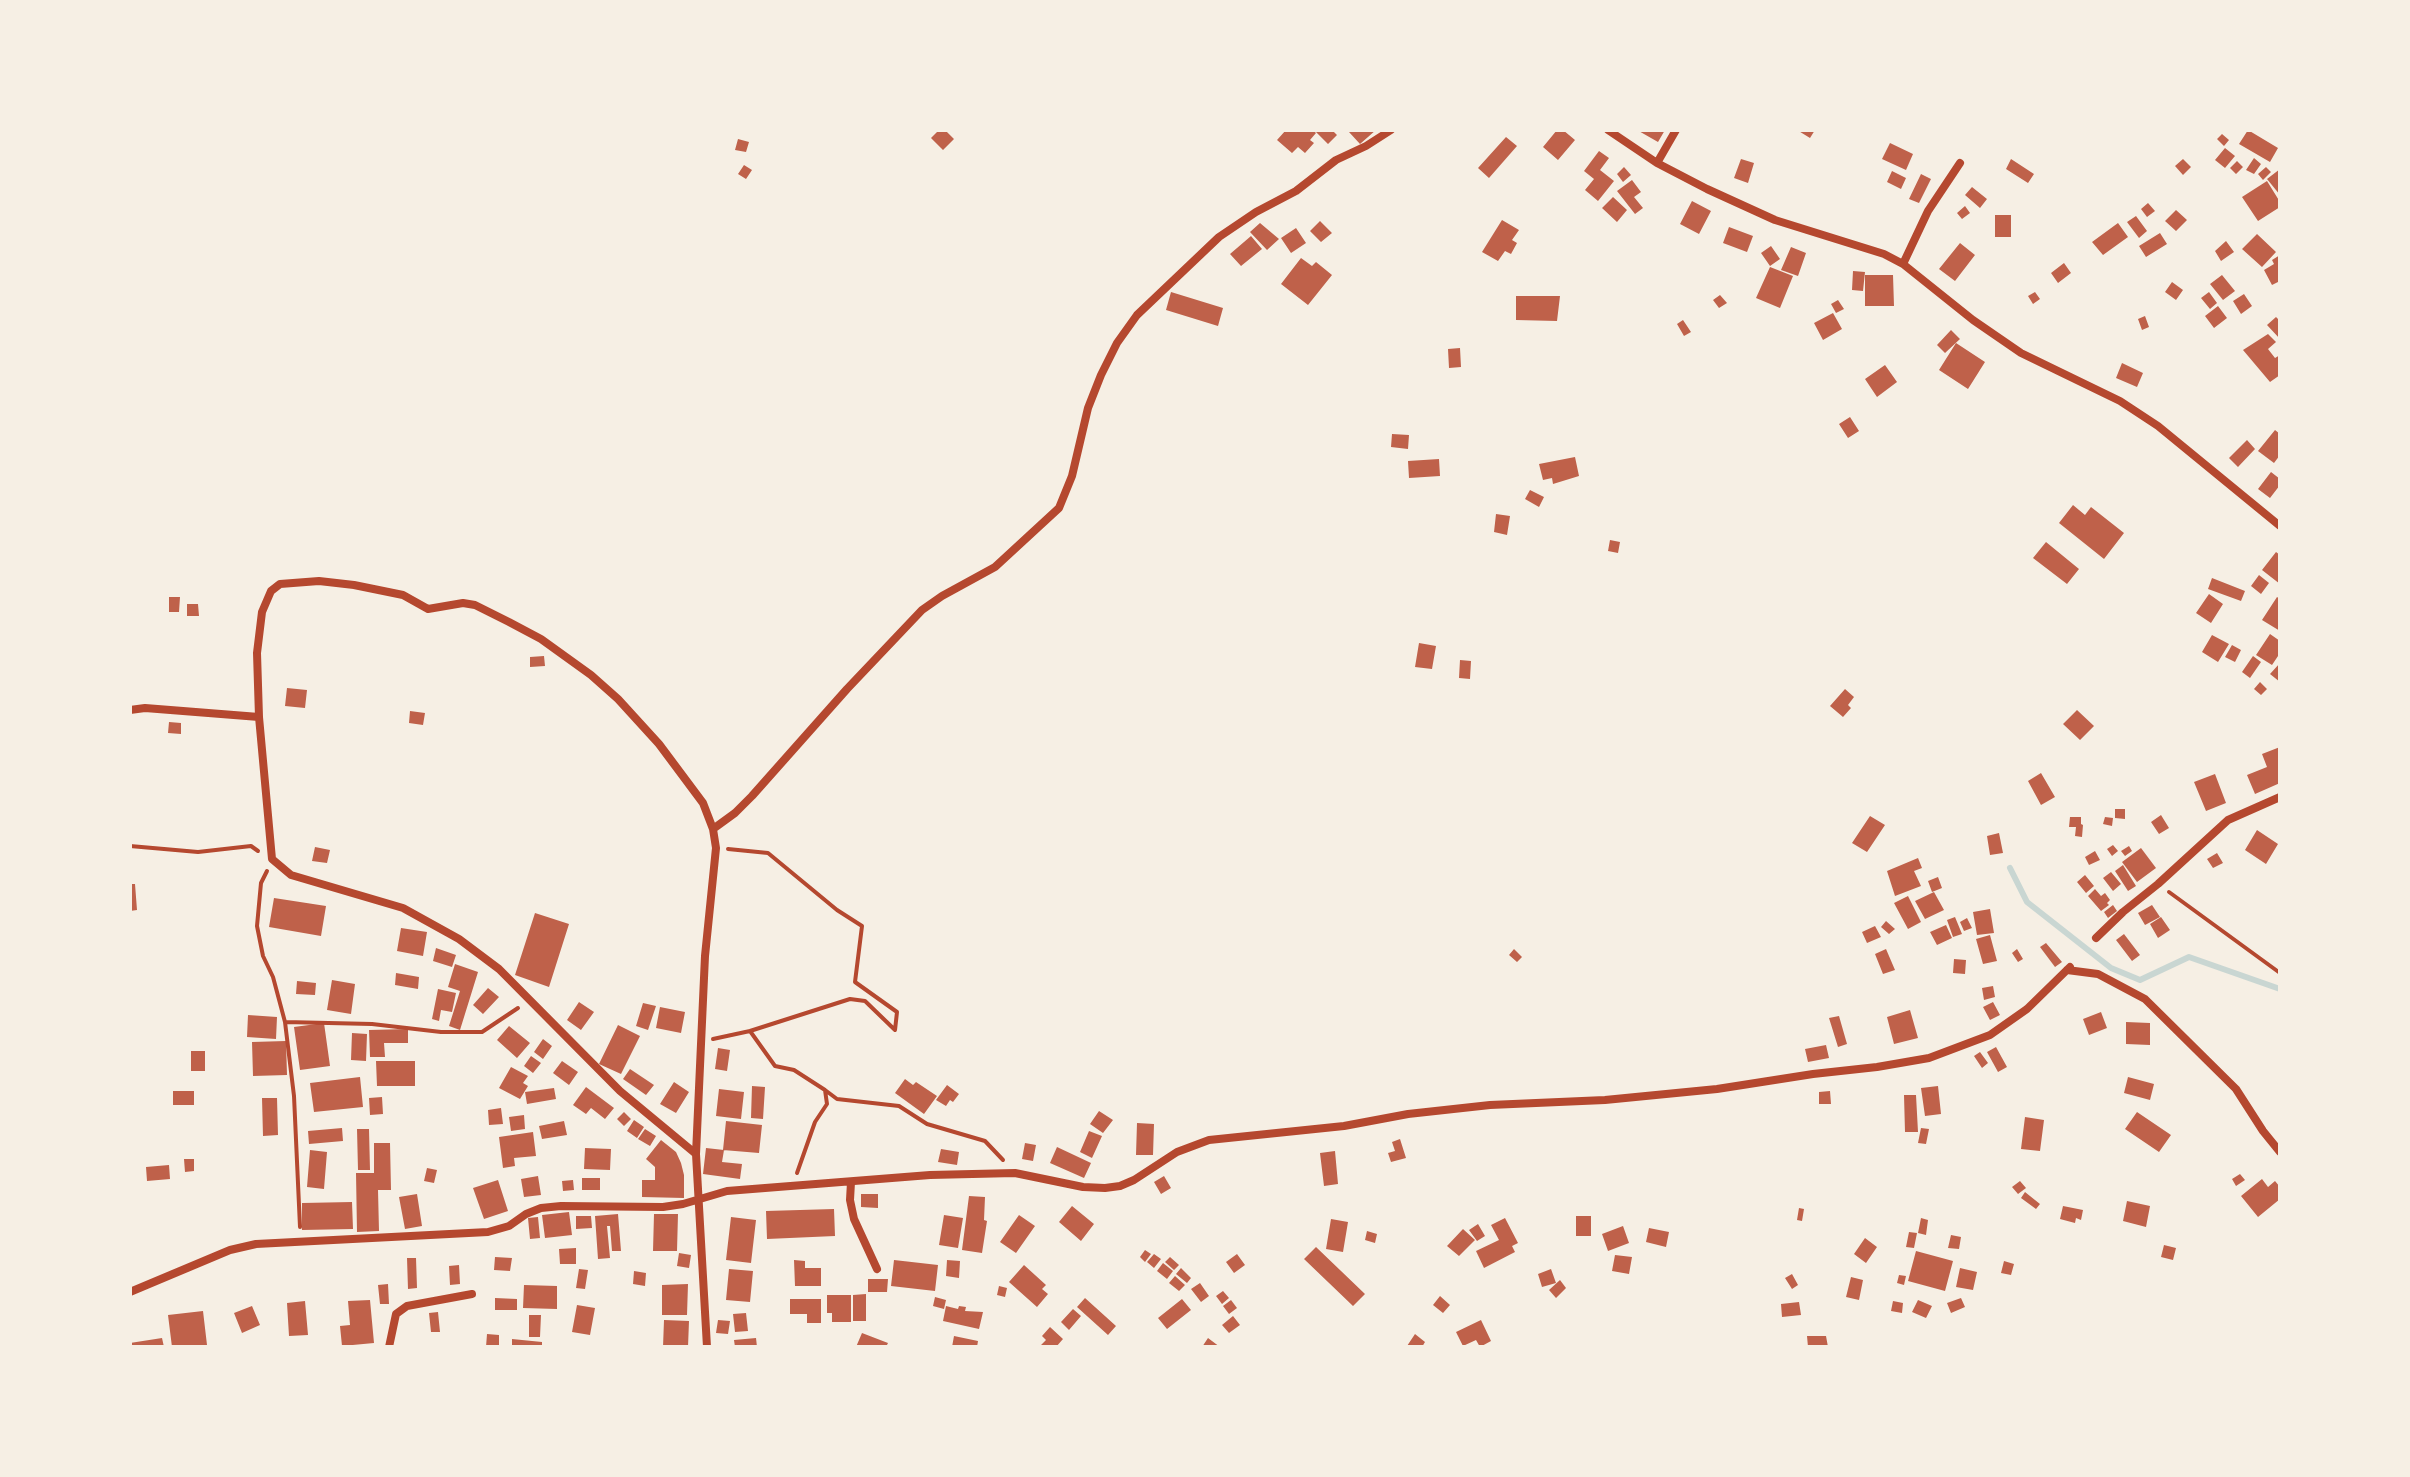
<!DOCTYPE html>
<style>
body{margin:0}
#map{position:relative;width:2410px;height:1477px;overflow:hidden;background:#f6efe4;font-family:Rubik,sans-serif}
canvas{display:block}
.frame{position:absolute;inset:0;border:132px solid #f6efe4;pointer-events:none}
</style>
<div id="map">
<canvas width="2410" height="1477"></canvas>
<div class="frame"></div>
</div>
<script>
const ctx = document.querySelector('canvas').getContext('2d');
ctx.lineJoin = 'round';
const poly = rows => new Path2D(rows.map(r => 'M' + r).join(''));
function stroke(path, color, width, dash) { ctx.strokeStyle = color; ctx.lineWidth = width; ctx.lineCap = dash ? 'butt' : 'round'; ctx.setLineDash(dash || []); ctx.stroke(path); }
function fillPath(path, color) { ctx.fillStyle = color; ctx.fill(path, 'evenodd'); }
stroke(poly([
 [2010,868,2027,902,2111,968,2140,980,2189,957,2280,989]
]), '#c9d6d2', 6);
fillPath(poly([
 [939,130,945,130,954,139,943,150,931,138],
 [1286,130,1313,130,1316,133,1310,140,1314,143,1305,153,1298,147,1292,153,1277,140],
 [1314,130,1332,130,1337,135,1328,144],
 [1352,130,1376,130,1360,144,1349,132],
 [1557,130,1563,130,1575,140,1558,160,1543,147],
 [1637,130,1665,130,1658,142],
 [1797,130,1815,130,1810,138],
 [2248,130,2278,148,2270,162,2239,144],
 [2222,134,2229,140,2224,146,2217,139],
 [1506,137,1517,146,1489,178,1478,168],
 [738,139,749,142,746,152,735,150],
 [1890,143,1913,154,1906,170,1882,159],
 [2225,148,2235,156,2225,168,2215,160],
 [1599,151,1609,158,1600,170,1614,181,1598,201,1585,190,1594,179,1584,171],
 [2254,158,2261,164,2254,174,2246,170],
 [1741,159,1754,163,1748,183,1734,178],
 [2011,159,2034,174,2028,183,2006,169],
 [2183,159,2191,167,2183,175,2175,166],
 [2237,161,2243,167,2236,174,2230,168],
 [744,165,752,170,746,179,738,174],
 [1624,167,1631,175,1623,182,1617,174],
 [2266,167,2271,172,2263,180,2258,174],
 [2280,169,2280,195,2267,179],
 [1892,171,1906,178,1901,189,1887,182],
 [1921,174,1931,179,1919,203,1909,199],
 [1632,180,1641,192,1634,197,1643,208,1635,214,1617,191],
 [2267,181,2280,202,2280,207,2258,221,2242,197],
 [1972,187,1987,199,1980,208,1965,195],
 [1613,197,1627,210,1617,222,1602,208],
 [1692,201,1711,211,1699,234,1680,224],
 [2148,203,2155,211,2147,217,2141,209],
 [1965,206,1970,213,1962,219,1957,213],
 [2176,210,2187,220,2176,231,2165,221],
 [1995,215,2011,215,2011,237,1995,237],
 [2136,216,2147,231,2139,238,2127,222],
 [1502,220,1519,230,1512,240,1517,243,1511,254,1505,251,1498,261,1482,252],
 [1320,221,1332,233,1321,242,1310,231],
 [1260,223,1279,239,1267,250,1250,232],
 [2118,223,2128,237,2103,255,2092,242],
 [1729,227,1753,236,1747,252,1723,243],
 [1296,228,1306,243,1291,253,1281,238],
 [2160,233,2167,244,2146,257,2139,246],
 [2257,234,2276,252,2262,267,2242,249],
 [1251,236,1262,249,1241,266,1230,254],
 [2226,241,2234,252,2221,261,2215,251],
 [1960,243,1975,255,1955,281,1939,269],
 [1771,246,1780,259,1770,266,1761,253],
 [1791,247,1806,253,1798,276,1781,270],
 [2280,255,2280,281,2272,285,2264,270,2274,264,2272,260],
 [1301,258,1312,266,1316,262,1332,275,1308,305,1281,284],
 [2064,263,2071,273,2058,283,2051,273],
 [1770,267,1793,276,1780,308,1756,298],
 [1853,271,1865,272,1863,291,1852,290],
 [1865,275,1893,275,1894,306,1865,306],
 [2222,275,2235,291,2223,300,2210,284],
 [2172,282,2183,290,2176,300,2165,292],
 [1171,292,1223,308,1218,326,1166,310],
 [2035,292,2040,299,2033,304,2028,296],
 [2209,292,2217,303,2210,309,2201,298],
 [2244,294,2252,306,2241,314,2233,301],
 [1720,295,1727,303,1719,308,1713,300],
 [1516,296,1560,296,1557,321,1516,320],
 [1838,300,1844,309,1836,313,1831,304],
 [2218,306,2227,318,2214,328,2205,316],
 [1833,313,1842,329,1823,340,1814,323],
 [2145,316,2149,327,2142,330,2138,319],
 [2276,317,2280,321,2280,339,2267,325],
 [1683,320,1691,332,1684,336,1677,324],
 [1951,330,1960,339,1945,353,1937,345],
 [2268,334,2276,342,2268,349,2275,358,2280,355,2280,375,2270,382,2243,350],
 [1956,343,1985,362,1968,389,1939,370],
 [1460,348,1461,367,1449,368,1448,349],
 [2122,363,2143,373,2137,387,2116,378],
 [1885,365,1897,382,1877,397,1865,379],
 [1850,417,1859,431,1848,438,1839,424],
 [2275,430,2280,434,2278,441,2280,443,2280,455,2274,463,2258,451],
 [1392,434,1409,435,1408,449,1391,447],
 [2247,440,2255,449,2238,467,2229,458],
 [1575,457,1579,476,1553,484,1552,478,1543,480,1539,464],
 [1439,459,1440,476,1409,478,1408,461],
 [2271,472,2280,479,2280,485,2270,498,2258,489],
 [1530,490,1544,497,1539,507,1525,499],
 [2073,505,2085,515,2091,507,2124,533,2104,559,2059,523],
 [1496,514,1510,516,1507,535,1494,532],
 [1610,540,1620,542,1618,553,1608,551],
 [2046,542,2079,569,2067,584,2033,558],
 [2276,552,2280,555,2280,584,2262,570],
 [2259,575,2269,583,2261,594,2251,586],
 [2212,578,2245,591,2241,601,2208,589],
 [2209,594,2223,604,2211,623,2196,613],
 [169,597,180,597,179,612,169,612],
 [2277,597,2280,599,2280,631,2262,620],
 [187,604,198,604,199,616,187,616],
 [2270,634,2280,641,2280,653,2272,665,2256,655],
 [2212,635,2229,644,2218,662,2202,652],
 [1419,643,1436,646,1432,669,1415,667],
 [2232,645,2241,650,2235,662,2225,657],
 [544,656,545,666,530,667,530,657],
 [2253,656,2261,662,2250,678,2242,672],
 [1460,660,1471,661,1470,679,1459,678],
 [2280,663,2280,682,2270,674],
 [2260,682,2267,689,2261,695,2254,689],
 [287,688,307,690,305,708,285,706],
 [1845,689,1854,697,1848,705,1851,708,1843,717,1830,706],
 [2077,710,2094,726,2080,740,2063,724],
 [410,711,425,713,423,725,409,723],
 [169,722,181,723,181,734,168,733],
 [2280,747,2280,783,2255,794,2247,775,2267,767,2262,754],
 [2041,773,2055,797,2041,805,2028,781],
 [2215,774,2226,803,2206,811,2194,782],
 [2115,809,2125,809,2125,819,2115,818],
 [2161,815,2169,828,2159,834,2151,822],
 [1870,816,1885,825,1867,852,1852,843],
 [2070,817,2081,817,2081,824,2083,825,2082,837,2075,836,2076,827,2069,827],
 [2105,817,2113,818,2112,826,2103,824],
 [2257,830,2278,844,2266,864,2245,850],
 [1999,833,2003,853,1990,855,1987,836],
 [2113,845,2118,851,2112,856,2107,849],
 [2129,846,2132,851,2125,856,2121,851],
 [315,847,330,850,327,863,312,861],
 [2141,848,2156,868,2137,882,2122,862],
 [2095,851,2100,860,2089,865,2085,857],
 [2217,853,2223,863,2213,868,2207,859],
 [1918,858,1922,868,1914,871,1921,886,1895,896,1887,871],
 [2123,865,2136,886,2128,891,2115,871],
 [2111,872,2121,884,2113,891,2103,878],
 [2085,875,2094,886,2086,893,2077,882],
 [1938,877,1942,888,1932,892,1928,881],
 [130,884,135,884,137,910,130,911],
 [2095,889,2101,896,2105,893,2110,900,2107,903,2109,905,2101,911,2088,896],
 [1934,892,1944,910,1925,919,1915,901],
 [1908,896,1921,922,1908,929,1894,903],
 [274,898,326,906,321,936,269,927],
 [2113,905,2117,911,2108,918,2104,912],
 [2152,905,2160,917,2145,925,2138,913],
 [1990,909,1994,933,1977,935,1973,912],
 [535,913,569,924,549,987,515,975],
 [1955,917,1962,934,1953,937,1947,920],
 [2161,917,2170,930,2158,938,2150,924],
 [1967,918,1972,928,1964,931,1960,922],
 [1886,921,1895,929,1889,934,1881,927],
 [1946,925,1952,938,1937,945,1930,932],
 [1875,926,1881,937,1867,943,1862,932],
 [401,928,427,932,423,956,397,951],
 [2124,934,2140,955,2132,961,2116,940],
 [1990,935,1997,961,1983,964,1976,939],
 [2046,943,2062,962,2055,967,2040,947],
 [436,948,456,955,452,967,433,961],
 [1514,949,1522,957,1517,962,1509,955],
 [1886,949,1895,970,1883,974,1875,954],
 [2017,949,2023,959,2018,962,2012,953],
 [1954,959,1966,960,1965,974,1953,973],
 [455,964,478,972,460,1030,449,1026,460,991,448,987],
 [396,973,419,977,418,989,395,985],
 [332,980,355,984,351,1014,327,1010],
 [297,981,316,983,315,995,296,994],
 [1993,986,1995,997,1984,1000,1982,988],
 [488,988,499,997,483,1014,473,1005],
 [438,989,456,993,452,1012,441,1010,439,1021,432,1019],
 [579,1002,594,1012,581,1030,567,1020],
 [1993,1002,2000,1015,1990,1020,1983,1007],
 [643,1003,656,1006,648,1030,636,1026],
 [660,1007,685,1012,681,1033,656,1028],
 [1910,1010,1918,1038,1894,1044,1887,1017],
 [2101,1012,2107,1028,2089,1035,2083,1019],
 [248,1015,277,1017,276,1039,247,1037],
 [1839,1016,1847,1044,1838,1047,1829,1018],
 [2126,1022,2150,1023,2150,1045,2126,1044],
 [324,1023,330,1066,300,1070,294,1027],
 [618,1025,640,1036,621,1074,599,1064],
 [509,1026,530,1043,517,1058,497,1040],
 [408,1029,408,1043,384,1043,385,1057,370,1057,369,1030],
 [352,1033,367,1034,366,1061,351,1060],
 [543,1039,552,1046,543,1059,534,1052],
 [286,1041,287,1075,253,1076,252,1042],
 [1826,1045,1829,1058,1808,1062,1805,1049],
 [1996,1047,2007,1067,1998,1072,1987,1052],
 [718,1048,730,1050,727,1071,715,1069],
 [191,1051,205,1051,205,1071,191,1071],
 [1980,1052,1988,1063,1982,1068,1974,1056],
 [531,1056,541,1063,533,1073,524,1066],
 [376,1061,415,1061,415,1086,377,1086],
 [562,1061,578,1072,569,1085,553,1073],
 [511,1067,528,1076,523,1083,528,1086,520,1099,499,1088],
 [630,1069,654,1085,646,1095,623,1079],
 [360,1077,363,1107,314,1112,310,1083],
 [2128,1077,2154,1084,2150,1100,2124,1093],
 [905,1079,913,1085,916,1082,937,1096,924,1114,895,1093],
 [674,1082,689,1092,676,1113,660,1104],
 [947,1085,959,1094,953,1102,950,1100,946,1106,936,1100],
 [752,1086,765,1087,763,1119,751,1118],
 [1938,1086,1941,1114,1925,1116,1921,1088],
 [586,1087,614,1108,605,1119,591,1108,586,1114,573,1105],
 [554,1088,556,1099,527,1104,525,1092],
 [719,1089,744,1092,741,1119,716,1116],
 [173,1091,194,1091,194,1105,173,1105],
 [1830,1091,1831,1104,1819,1104,1819,1092],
 [1904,1095,1916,1095,1918,1132,1905,1132],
 [382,1097,383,1114,370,1115,369,1098],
 [262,1098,277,1098,278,1135,263,1136],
 [501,1108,503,1124,489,1125,488,1110],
 [1099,1111,1113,1120,1103,1133,1090,1124],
 [624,1112,631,1119,624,1126,617,1119],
 [2137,1112,2171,1135,2159,1152,2125,1129],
 [524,1115,525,1129,511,1131,509,1117],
 [2025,1117,2044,1120,2040,1151,2021,1149],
 [634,1120,644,1127,637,1138,627,1131],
 [564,1121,567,1135,542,1139,539,1126],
 [726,1121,762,1125,759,1153,723,1150],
 [1137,1123,1154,1124,1153,1155,1136,1155],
 [342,1128,343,1141,309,1144,308,1131],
 [1921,1128,1929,1129,1926,1144,1918,1143],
 [357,1129,369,1129,370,1170,358,1170],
 [645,1129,656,1136,650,1146,638,1139],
 [1089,1131,1102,1136,1092,1158,1080,1152],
 [533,1132,536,1156,514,1158,515,1166,503,1168,499,1137],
 [1400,1139,1406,1158,1391,1162,1388,1153,1395,1151,1392,1142],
 [661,1140,676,1152,681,1163,684,1175,684,1198,642,1197,642,1180,655,1180,655,1167,646,1159],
 [374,1143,390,1143,391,1190,378,1190,379,1231,357,1232,356,1173,374,1173],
 [1025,1143,1036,1145,1033,1161,1022,1159],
 [1057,1147,1091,1163,1084,1178,1050,1163],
 [585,1148,611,1149,610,1170,584,1169],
 [706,1148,724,1150,722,1162,742,1164,740,1179,703,1174],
 [941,1149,959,1152,957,1165,938,1162],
 [310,1150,327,1152,324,1189,307,1187],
 [1335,1151,1338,1184,1324,1186,1320,1153],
 [184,1159,194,1159,194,1171,185,1172],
 [169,1165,170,1179,147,1181,146,1167],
 [427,1168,437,1170,434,1183,424,1181],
 [2240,1174,2245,1180,2236,1186,2232,1179],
 [538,1176,541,1195,524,1197,521,1179],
 [1164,1176,1171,1188,1161,1194,1154,1182],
 [582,1178,600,1178,600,1190,582,1190],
 [2262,1179,2268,1187,2275,1181,2280,1187,2280,1199,2258,1217,2241,1196],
 [498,1180,508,1211,484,1219,473,1188],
 [573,1180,574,1190,563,1191,562,1181],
 [2020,1181,2026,1188,2018,1194,2012,1187],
 [2025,1192,2040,1204,2036,1209,2021,1198],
 [417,1194,422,1226,405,1229,399,1197],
 [861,1194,878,1194,878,1208,861,1207],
 [969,1196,985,1197,984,1220,987,1221,982,1253,962,1250],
 [2127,1201,2150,1206,2146,1227,2123,1221],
 [352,1202,353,1229,302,1230,302,1203],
 [1072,1206,1094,1224,1081,1241,1059,1222],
 [2063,1206,2083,1210,2081,1220,2076,1218,2075,1223,2060,1219],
 [1799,1208,1804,1209,1802,1221,1797,1220],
 [834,1209,835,1236,767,1239,766,1211],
 [569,1212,572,1235,545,1238,542,1215],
 [618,1214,621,1251,612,1251,610,1226,607,1226,610,1258,598,1259,595,1216],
 [654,1214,678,1214,677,1251,653,1251],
 [944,1215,963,1218,958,1248,939,1245],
 [1019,1215,1035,1226,1016,1253,1000,1242],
 [576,1216,591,1216,592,1228,576,1229],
 [1576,1216,1591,1216,1591,1236,1576,1236],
 [538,1217,540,1238,530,1239,528,1218],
 [731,1217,756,1220,751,1263,726,1260],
 [1505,1218,1518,1243,1512,1246,1515,1252,1484,1268,1476,1251,1499,1240,1491,1225],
 [1921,1218,1928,1220,1926,1235,1918,1233],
 [1331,1219,1348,1222,1343,1252,1326,1249],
 [1478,1224,1485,1236,1477,1241,1469,1230],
 [1623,1226,1629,1243,1608,1251,1602,1234],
 [1649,1228,1669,1232,1666,1247,1646,1242],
 [1463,1229,1475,1240,1459,1256,1447,1246],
 [1367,1231,1377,1234,1375,1243,1365,1240],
 [1909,1232,1917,1233,1914,1248,1906,1247],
 [1951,1235,1961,1237,1959,1249,1948,1248],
 [1865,1238,1877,1247,1866,1263,1854,1254],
 [2164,1245,2176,1248,2173,1260,2161,1257],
 [1316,1247,1365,1294,1353,1306,1304,1259],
 [576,1248,576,1264,560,1264,559,1249],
 [1145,1250,1151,1254,1145,1262,1140,1257],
 [1916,1251,1953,1261,1945,1291,1908,1281],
 [679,1253,691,1255,689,1268,677,1266],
 [1154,1254,1161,1259,1154,1268,1147,1262],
 [1237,1254,1245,1265,1234,1273,1226,1262],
 [1615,1255,1632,1257,1629,1274,1612,1271],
 [495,1257,512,1258,510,1271,494,1270],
 [1170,1257,1179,1265,1174,1270,1165,1262],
 [407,1258,416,1258,417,1288,408,1289],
 [794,1260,805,1261,805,1268,821,1268,821,1286,795,1286],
 [894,1260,938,1265,935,1291,891,1286],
 [947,1260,960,1261,959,1278,946,1276],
 [2004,1261,2014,1264,2011,1275,2001,1273],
 [1163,1263,1173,1271,1167,1279,1157,1271],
 [459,1265,460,1284,450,1285,449,1266],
 [1024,1265,1046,1285,1042,1289,1048,1294,1037,1307,1009,1282],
 [1181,1268,1191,1278,1187,1283,1176,1274],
 [1960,1268,1977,1272,1973,1290,1956,1287],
 [579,1269,588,1270,585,1289,576,1288],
 [729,1269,753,1271,750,1302,726,1300],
 [1551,1269,1556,1283,1542,1287,1538,1274],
 [634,1271,646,1273,645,1286,633,1284],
 [1792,1274,1798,1285,1792,1289,1785,1278],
 [1899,1275,1906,1276,1904,1285,1897,1283],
 [1175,1276,1185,1285,1179,1291,1169,1283],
 [1851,1277,1863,1280,1859,1300,1846,1297],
 [868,1279,888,1279,887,1292,868,1292],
 [1560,1280,1566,1288,1556,1298,1549,1290],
 [1200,1283,1209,1296,1201,1302,1191,1289],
 [388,1284,389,1304,380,1304,378,1285],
 [688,1284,687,1315,662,1315,662,1285],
 [524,1285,557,1286,557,1309,523,1308],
 [999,1286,1007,1288,1005,1297,997,1295],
 [1223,1291,1229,1298,1222,1304,1216,1296],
 [866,1294,866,1321,853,1321,853,1295],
 [827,1295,851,1295,851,1322,832,1322,832,1313,827,1313],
 [1440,1296,1450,1305,1443,1313,1433,1305],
 [935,1297,946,1300,944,1309,933,1306],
 [495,1298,517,1299,517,1310,495,1310],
 [1085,1298,1116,1326,1108,1335,1077,1307],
 [1961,1298,1965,1307,1951,1313,1947,1303],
 [790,1299,821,1299,821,1323,807,1323,807,1314,790,1314],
 [1182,1299,1191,1310,1167,1329,1158,1318],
 [370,1300,374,1343,342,1346,340,1326,350,1325,348,1301],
 [1231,1300,1237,1308,1229,1314,1223,1306],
 [1918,1300,1932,1306,1926,1318,1912,1312],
 [305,1301,308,1335,289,1336,287,1303],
 [1893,1301,1903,1303,1902,1313,1891,1311],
 [1799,1302,1801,1315,1782,1317,1781,1304],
 [577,1305,595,1308,590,1335,572,1332],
 [252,1306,260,1325,242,1333,234,1313],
 [946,1306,958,1309,959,1306,966,1307,965,1311,983,1312,979,1329,943,1321],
 [1073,1309,1081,1316,1069,1330,1061,1322],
 [203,1311,207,1345,172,1347,168,1315],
 [438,1312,440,1332,431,1332,429,1313],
 [746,1313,748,1331,735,1332,733,1314],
 [529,1315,541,1315,540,1337,529,1337],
 [1233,1316,1240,1325,1229,1333,1222,1325],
 [664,1320,689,1321,688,1347,663,1347],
 [718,1320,730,1321,728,1334,716,1333],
 [1481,1320,1491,1341,1480,1347,1476,1340,1463,1346,1456,1332],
 [1050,1327,1063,1339,1056,1347,1039,1347,1046,1340,1042,1336],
 [862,1333,888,1343,886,1347,856,1347],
 [487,1334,499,1335,499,1347,486,1347],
 [1415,1334,1425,1342,1422,1347,1408,1347,1407,1346],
 [954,1336,978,1341,977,1347,952,1347],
 [1807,1336,1826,1336,1828,1347,1808,1347],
 [162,1338,164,1347,130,1347,130,1343],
 [756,1338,757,1347,735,1347,734,1340],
 [1208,1338,1220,1347,1202,1347],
 [512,1339,542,1342,542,1347,512,1347]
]), '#bf614a');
stroke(poly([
 [130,846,198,852,251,846,258,851],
 [728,849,768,853,837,910,862,926,855,982,897,1012,895,1030],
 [267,871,261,883,257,926,263,956,273,977,285,1022,294,1096,300,1227],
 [2169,892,2280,973],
 [285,1022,372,1024,441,1032,482,1032,518,1008],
 [750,1031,850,999,865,1001,895,1030],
 [713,1039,750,1031,775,1066,794,1070,825,1090],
 [797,1173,815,1122,827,1104,825,1090,837,1099,899,1106,927,1124,985,1141,1003,1160]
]), '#b5482f', 4);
stroke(poly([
 [1608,130,1657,163,1707,189,1775,220,1884,254,1903,264,1973,320,2021,353,2120,401,2158,426,2280,526],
 [1657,163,1676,130],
 [1903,264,1928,211,1960,163],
 [130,710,145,708,259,717],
 [713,829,735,813,752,796,847,689,922,610,942,596,995,567,1059,508,1072,476,1088,408,1101,375,1117,343,1137,315,1219,237,1256,212,1296,191,1336,160,1366,146,1391,130],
 [2096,938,2123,912,2158,884,2228,820,2280,797],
 [2067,970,2098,974,2145,999,2236,1089,2263,1131,2280,1152],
 [696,1154,705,956,716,848,713,829,703,803,659,744,618,699,591,675,541,639,509,622,475,605,463,603,428,609,403,595,354,585,319,581,280,584,271,591,262,612,257,653,259,717,272,859,291,875,403,908,459,939,499,969,620,1091,696,1154,707,1347],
 [851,1182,850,1200,854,1219,877,1269],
 [130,1292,230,1250,256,1244,488,1232,509,1226,526,1214,541,1208,561,1206,663,1207,683,1204,727,1191,930,1175,1015,1173,1083,1187,1105,1188,1120,1186,1134,1180,1177,1152,1209,1140,1344,1126,1408,1114,1490,1105,1605,1100,1717,1089,1813,1074,1877,1067,1929,1058,1990,1035,2027,1009,2070,967],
 [389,1347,396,1314,407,1306,472,1294]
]), '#b5482f', 8);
</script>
